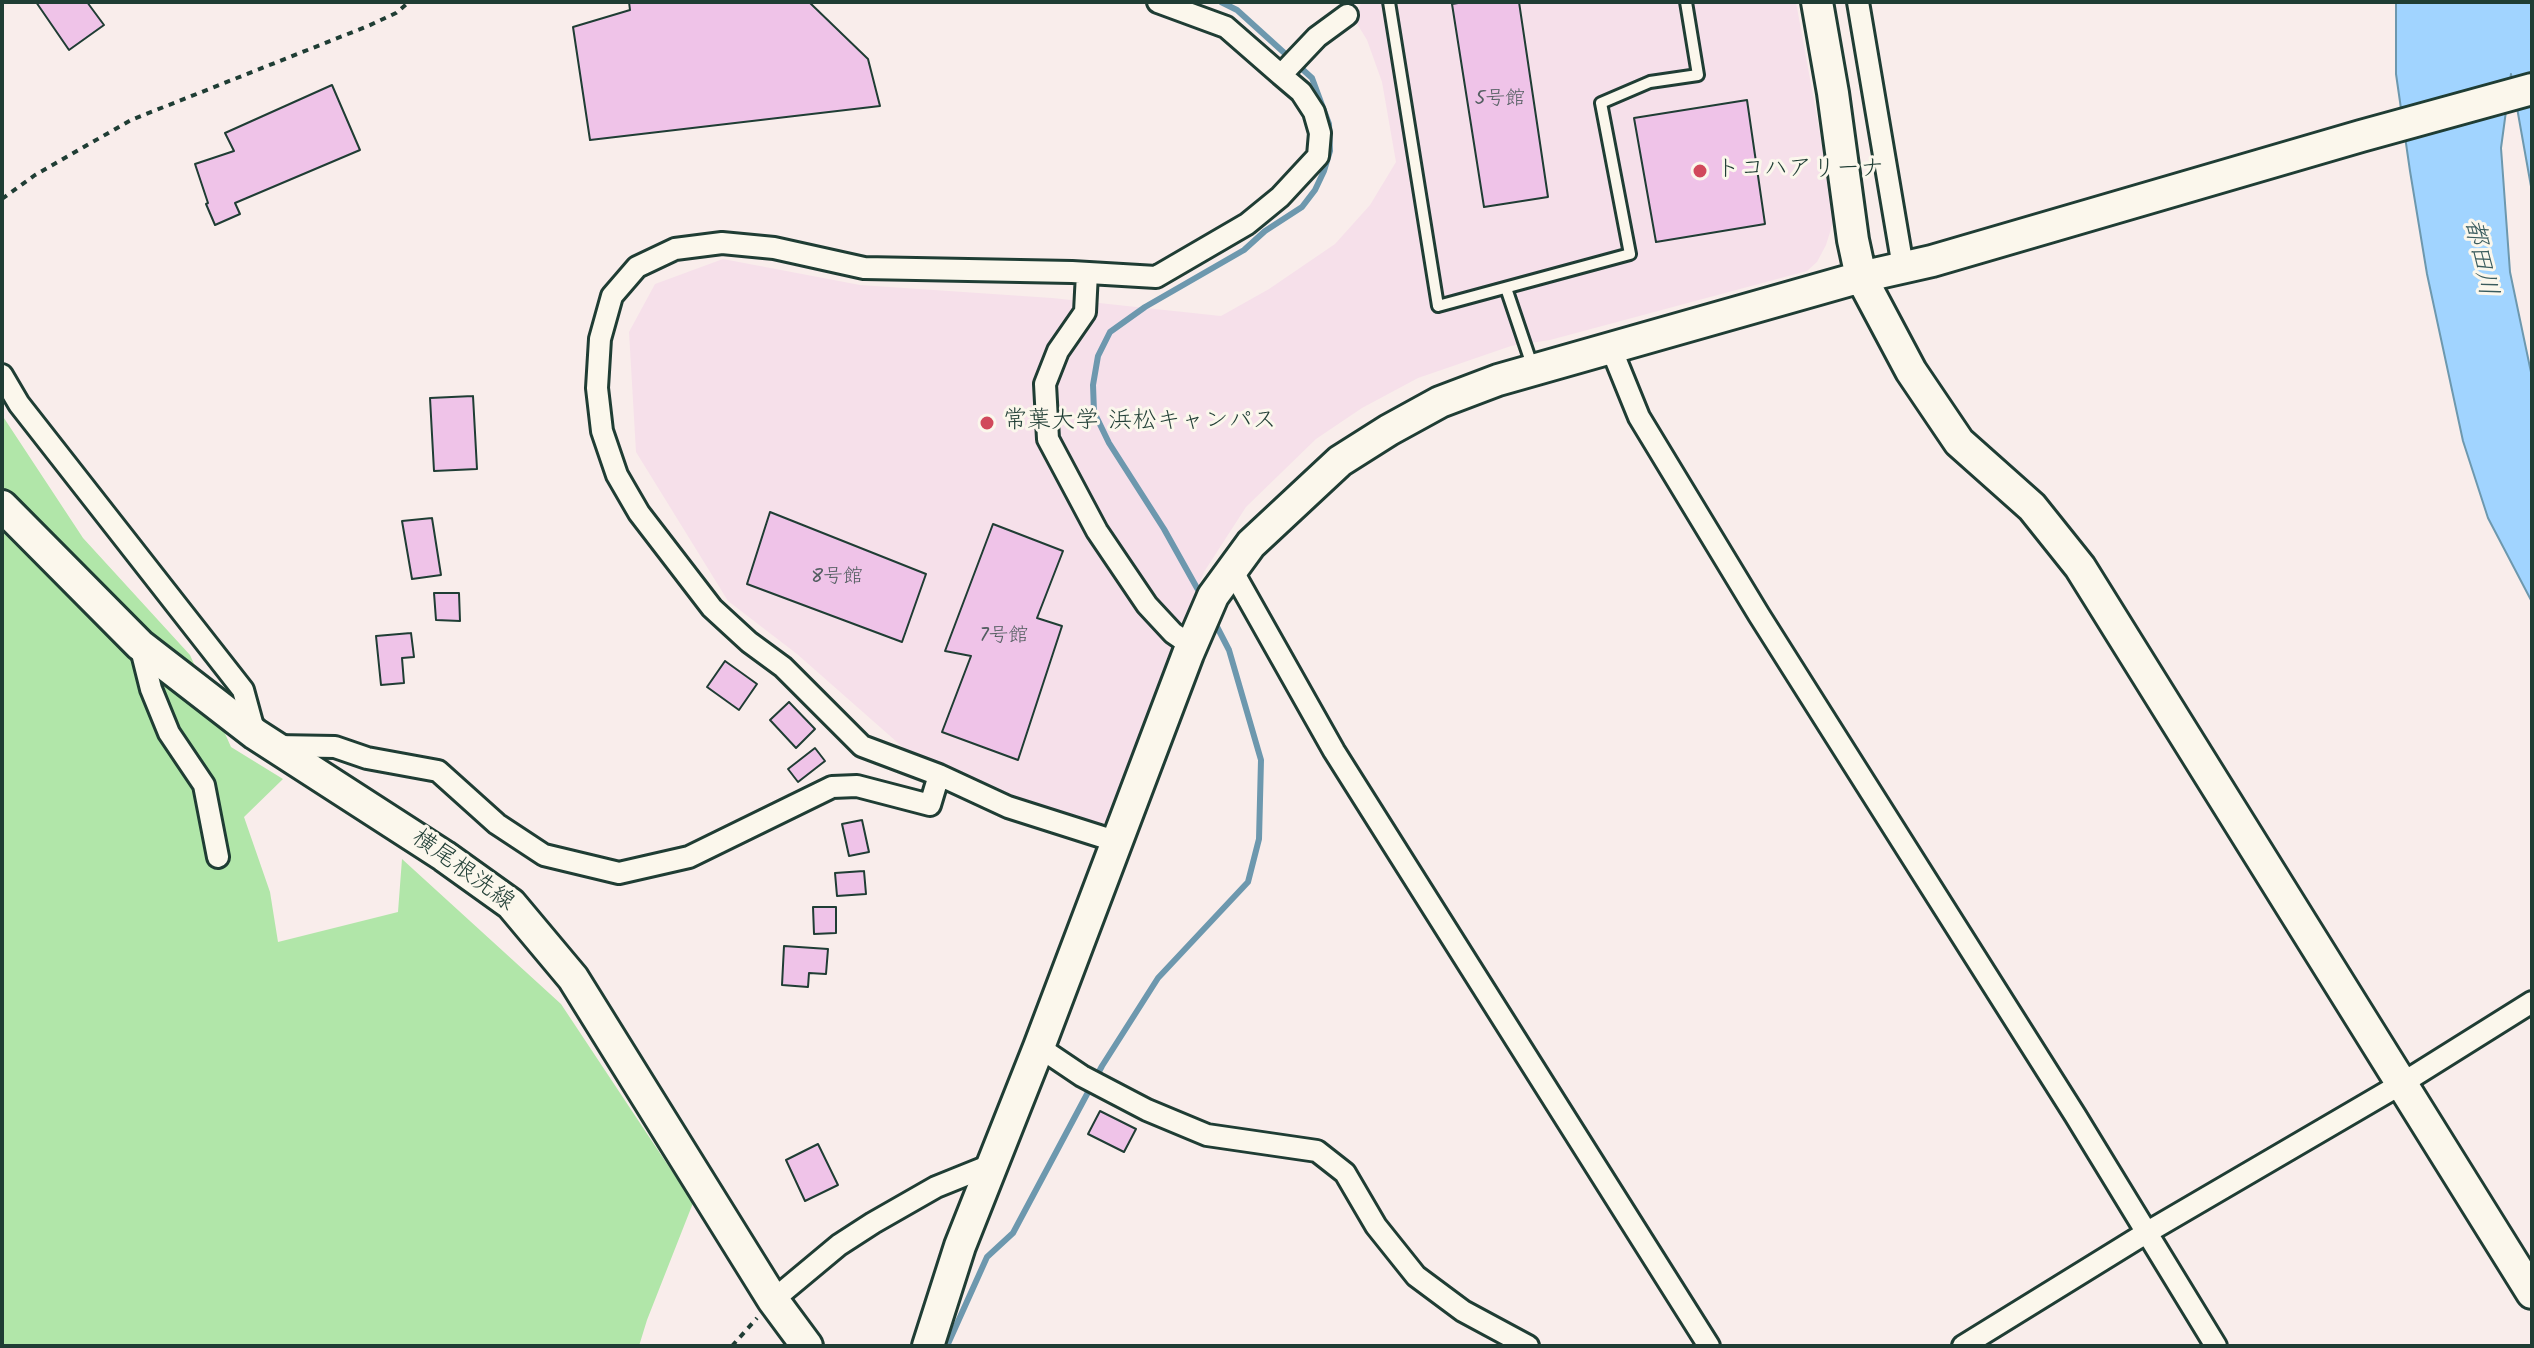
<!DOCTYPE html>
<meta charset="utf-8">
<style>
body{margin:0}
#map{position:relative;width:2534px;height:1348px;overflow:hidden;background:#f9edeb;font-family:Kalam,sans-serif}
canvas{display:block}
.frame{position:absolute;inset:0;border:4px solid #1f3d34;pointer-events:none}
</style>
<div id="map">
<canvas width="2534" height="1348"></canvas>
<div class="frame"></div>
</div>
<script>
const ctx = document.querySelector('canvas').getContext('2d');
ctx.lineJoin = 'round';
function fillPath(path, color) { ctx.fillStyle = color; ctx.fill(path, 'evenodd'); }
const poly = rows => new Path2D(rows.map(r => 'M' + r).join(''));
function stroke(path, color, width, dash) { ctx.strokeStyle = color; ctx.lineWidth = width; ctx.lineCap = dash ? 'butt' : 'round'; ctx.setLineDash(dash || []); ctx.stroke(path); }
function write(font, color, halo, rows, align = 'center') {
  ctx.font = font + ' Kalam,"Klee One",sans-serif'; ctx.lineWidth = 6; ctx.setLineDash([]); ctx.textBaseline = 'middle'; ctx.strokeStyle = halo; ctx.fillStyle = color; for (const [text, x, y, turn = 0] of rows) {
    ctx.save(); ctx.translate(x, y); ctx.rotate((+turn || 0) * Math.PI / 180); ctx.textAlign = isNaN(turn) ? turn : align; if (halo) ctx.strokeText(text, 0, 0); ctx.fillText(text, 0, 0); ctx.restore();
  }
}
fillPath(poly([
 [1361,2,1796,2,1835,216,1826,245,1817,262,1807,271,1550,340,1511,346,1418,378,1362,408,1316,439,1246,507,1204,572,1107,827,923,765,797,654,728,601,636,452,629,332,655,284,723,259,860,285,1052,298,1221,316,1269,289,1335,244,1370,205,1396,162,1382,82,1367,40,1356,22]
]), '#f6e0ea');
fillPath(poly([
 [2,415,83,538,190,655,231,747,283,779,244,817,270,892,278,942,398,912,402,859,561,1004,693,1203,647,1320,639,1346,2,1346]
]), '#b1e6a9');
const water = poly([
 [2396,2,2532,2,2532,192,2511,74,2501,148,2510,272,2532,377,2532,602,2488,518,2463,441,2427,274,2410,171,2396,74,2396,2]
]);
fillPath(water, '#a1d4ff');
stroke(water, '#6d98ae', 2);
stroke(poly([
 [1202,597,1164,529,1109,443,1094,412,1093,385,1098,356,1110,332,1145,307,1244,250,1265,231,1302,207,1315,190,1324,171,1330,151,1329,124,1312,78,1237,10,1221,2],
 [947,1346,987,1257,1013,1233,1102,1066,1158,978,1248,882,1259,839,1261,760,1229,650,1214,621]
]), '#6d98ae', 6);
const building = poly([
 [36,2,87,2,104,25,69,50,36,2],
 [629,2,809,2,868,59,880,106,590,140,573,27,630,10,629,2],
 [1464,2,1519,2,1548,197,1484,207,1452,4,1464,2],
 [332,85,360,150,235,203,240,214,215,225,206,204,208,203,195,164,234,151,225,133,332,85],
 [1747,100,1765,224,1656,242,1634,118,1747,100],
 [473,396,477,469,434,471,430,398,473,396],
 [770,512,926,574,902,642,747,584,770,512],
 [432,518,441,575,412,579,402,521,432,518],
 [993,524,1063,551,1037,618,1062,626,1018,760,942,732,971,656,945,651,993,524],
 [434,593,459,593,460,621,436,620,434,593],
 [411,633,414,657,402,658,404,683,381,685,376,636,411,633],
 [725,661,757,684,739,710,707,687,725,661],
 [789,702,815,729,796,748,770,720,789,702],
 [815,748,825,761,798,782,788,769,815,748],
 [862,820,869,852,849,856,842,824,862,820],
 [864,871,866,894,837,896,835,873,864,871],
 [813,907,836,907,836,933,814,934,813,907],
 [784,946,828,949,826,974,809,973,808,987,782,985,784,946],
 [1100,1111,1136,1129,1124,1152,1088,1134,1100,1111],
 [818,1144,838,1185,805,1201,786,1160,818,1144]
]);
fillPath(building, '#efc3e8');
stroke(building, '#1f3d34', 2);
const lane = poly([
 [1389,2,1438,306,1630,254,1601,103,1650,82,1698,75,1686,2],
 [1506,288,1532,365]
]);
const street = poly([
 [1158,2,1226,27,1281,75],
 [1858,2,1903,267],
 [1087,273,1085,312,1058,351,1045,384,1048,439,1097,531,1147,605,1173,633,1192,646],
 [1611,348,1639,417,1759,615,2075,1115,2216,1346],
 [2,375,19,404,243,690,255,734],
 [1232,570,1334,751,1709,1346],
 [140,645,151,689,169,733,204,785,218,857],
 [276,746,335,747,367,758,438,771,497,824,544,855,619,873,689,857,832,787,857,786,930,805,939,775],
 [1118,842,1008,807,939,775,862,746,783,667,749,642,712,608,639,513,617,475,602,431,597,388,600,339,612,296,637,267,675,249,722,243,774,248,864,268,1072,272,1156,277,1247,224,1280,197,1318,156,1320,133,1314,112,1301,92,1281,75,1317,37,1347,15],
 [1039,1047,1082,1076,1147,1110,1207,1135,1317,1151,1345,1173,1376,1226,1416,1276,1463,1311,1528,1346],
 [773,1300,839,1245,873,1223,936,1187,993,1164],
 [1963,1346,2146,1233,2401,1084,2532,1002]
]);
const secondary = poly([
 [1817,2,1833,93,1853,240,1861,277,1911,371,1959,442,2032,507,2080,567,2532,1293],
 [2,506,140,645,255,734,444,856,511,904,573,978,773,1300,807,1346],
 [928,1346,960,1246,1039,1047,1188,654,1213,596,1251,544,1340,461,1389,430,1440,402,1498,380,1861,277,1932,261,2361,136,2532,89]
]);
stroke(lane, '#1f3d34', 16);
stroke(street, '#1f3d34', 26);
stroke(secondary, '#1f3d34', 36);
stroke(poly([
 [2,199,35,175,131,120,368,26,396,13,409,2],
 [732,1346,757,1318]
]), '#1f3d34', 4, [6, 6]);
stroke(lane, '#fbf7ec', 10);
stroke(street, '#fbf7ec', 20);
stroke(secondary, '#fbf7ec', 30);
for (const [x, y, r, color] of [
 [1700,171,8,"#d1495b"],
 [987,423,8,"#d1495b"]
]) { const dot = new Path2D(); dot.arc(x, y, r, 0, 2 * Math.PI); ctx.fillStyle = color; ctx.fill(dot); stroke(dot, '#fbf7ec', 3); }
write('20px', '#535e61', null, [
 ["5号館",1500,101],
 ["8号館",837,579],
 ["7号館",1004,638]
]);
write('24px', '#1f3d34', '#fbf7ec', [
 ["トコハアリーナ",1716,171],
 ["常葉大学 浜松キャンパス",1003,423]
], 'left');
write('24px', '#1f3d34', '#fbf7ec', [
 ["横尾根洗線",462,872,36]
]);
write('italic 26px', '#395b5d', '#fbf7ec', [
 ["都田川",2478,258,78]
]);
</script>
